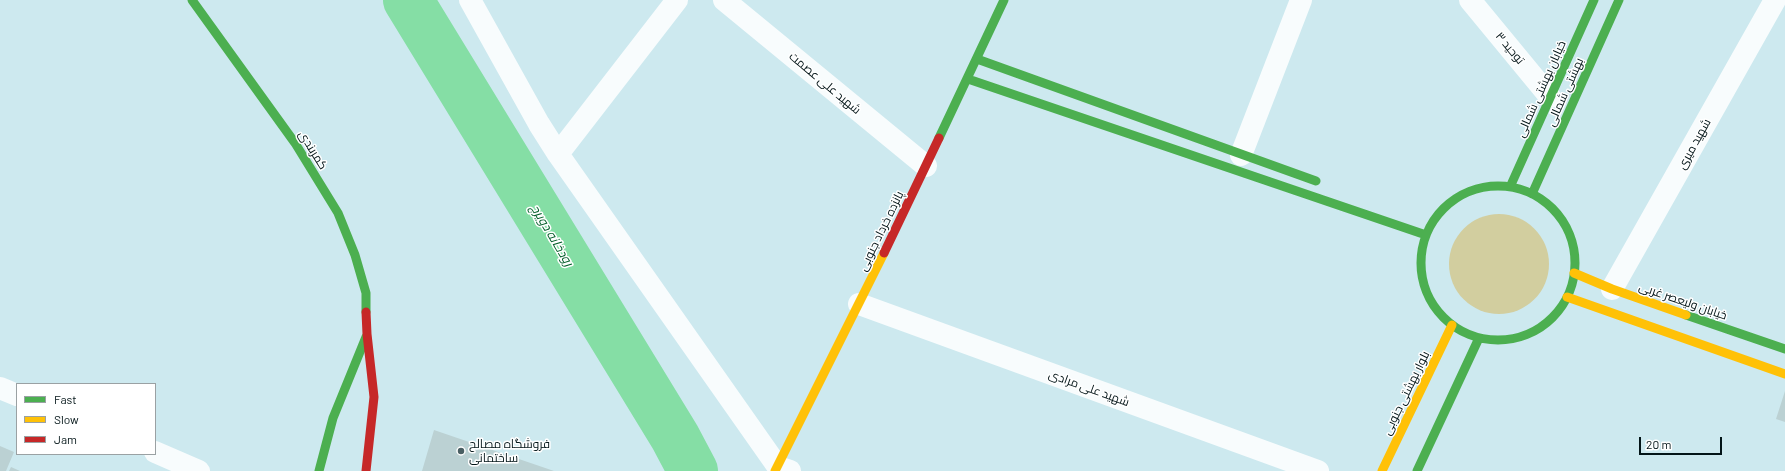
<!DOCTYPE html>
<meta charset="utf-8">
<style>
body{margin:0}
#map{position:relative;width:1785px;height:471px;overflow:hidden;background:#cde9ef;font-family:Barlow,sans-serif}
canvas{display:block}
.legend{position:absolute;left:16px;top:383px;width:140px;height:72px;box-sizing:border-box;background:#fff;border:1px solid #9aa1a3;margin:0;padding:5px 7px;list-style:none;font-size:12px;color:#031518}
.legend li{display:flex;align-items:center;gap:8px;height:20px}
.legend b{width:20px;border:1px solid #9aa1a3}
.scale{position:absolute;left:1639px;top:437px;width:83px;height:18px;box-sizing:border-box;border:2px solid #031518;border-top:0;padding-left:5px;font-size:12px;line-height:14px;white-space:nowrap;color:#031518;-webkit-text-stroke:3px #fff;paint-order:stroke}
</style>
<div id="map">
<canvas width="1785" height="471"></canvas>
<ul class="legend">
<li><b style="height:5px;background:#4caf50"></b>Fast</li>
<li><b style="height:5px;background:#ffc107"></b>Slow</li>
<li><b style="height:5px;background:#c62828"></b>Jam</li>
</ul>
<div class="scale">20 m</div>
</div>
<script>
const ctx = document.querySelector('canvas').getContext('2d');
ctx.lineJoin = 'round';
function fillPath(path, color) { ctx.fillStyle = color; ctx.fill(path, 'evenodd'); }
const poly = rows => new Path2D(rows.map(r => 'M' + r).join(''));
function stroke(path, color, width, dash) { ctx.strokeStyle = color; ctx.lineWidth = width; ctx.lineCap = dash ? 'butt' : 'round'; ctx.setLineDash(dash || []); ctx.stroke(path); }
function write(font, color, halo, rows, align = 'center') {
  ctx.font = font + ' Barlow,Cairo,sans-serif'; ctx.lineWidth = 3; ctx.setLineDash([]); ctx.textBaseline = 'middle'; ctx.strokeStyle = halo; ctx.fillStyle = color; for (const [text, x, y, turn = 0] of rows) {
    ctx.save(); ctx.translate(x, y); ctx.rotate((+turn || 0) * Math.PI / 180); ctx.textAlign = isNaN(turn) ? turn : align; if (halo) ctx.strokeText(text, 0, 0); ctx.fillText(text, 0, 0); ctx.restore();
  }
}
fillPath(poly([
 '1449 264a50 50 0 1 1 100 0a50 50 0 1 1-100 0Z'
]), '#d2ce9f');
stroke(poly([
 [408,0,675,437,693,471]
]), '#85dea5', 50);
fillPath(poly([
 [1785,391,1785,422,1776,419],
 [434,430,554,471,422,471],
 [0,446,14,452,6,471,0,471],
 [11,467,20,471,9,471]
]), '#bbd1d3');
stroke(poly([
 [470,0,539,124,558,154,778,467,790,471],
 [724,0,926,166],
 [1470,0,1550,97],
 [558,154,677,0],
 [1241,155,1301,0],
 [1612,289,1775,0],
 [859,304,1318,471],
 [0,388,17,395],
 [155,452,199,471]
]), '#f8fcfd', 22);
stroke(poly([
 [192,0,295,143,338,213,355,255,366,293,366,312],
 [977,59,1316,181],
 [968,79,1426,235],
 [939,138,1004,0],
 '1421 263a77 77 0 1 1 154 0a77 77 0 1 1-154 0Z',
 [1510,187,1594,0],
 [1532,194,1619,0],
 [1686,315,1785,349],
 [319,471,333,418,366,337],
 [1417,471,1479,338]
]), '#4caf50', 9);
stroke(poly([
 [1574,273,1612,289,1686,315],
 [1567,297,1785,374],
 [775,471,884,253],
 [1382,471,1452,325]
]), '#ffc107', 9);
stroke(poly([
 [884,253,939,138],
 [366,471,374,397,367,334,366,312]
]), '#c62828', 9);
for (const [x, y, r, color] of [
 [461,451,4,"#4a5f63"]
]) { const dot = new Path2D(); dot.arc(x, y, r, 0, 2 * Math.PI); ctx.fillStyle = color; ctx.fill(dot); stroke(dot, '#fff', 1.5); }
write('12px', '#031518', '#fff', [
 ["توحید ۳",1510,48,50],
 ["شهید علی عصمت",825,83,40],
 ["خیابان بهشتی شمالی",1541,89,-66],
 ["بهشتی شمالی",1565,92,-66],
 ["شهید میری",1694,144,-61],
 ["کمربندی",313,150,58],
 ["پانزده خرداد جنوبی",881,231,-64],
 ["خیابان ولیعصر غربی",1683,301,19],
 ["شهید علی مرادی",1089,388,20],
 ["بلوار بهشتی جنوبی",1406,393,-64]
]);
write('12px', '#031518', '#fff', [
 ["فروشگاه مصالح",469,444],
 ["ساختمانی",469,458]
], 'left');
write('italic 13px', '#035e29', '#fff', [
 ["رودخانه دویرج",552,235,59]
]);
</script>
